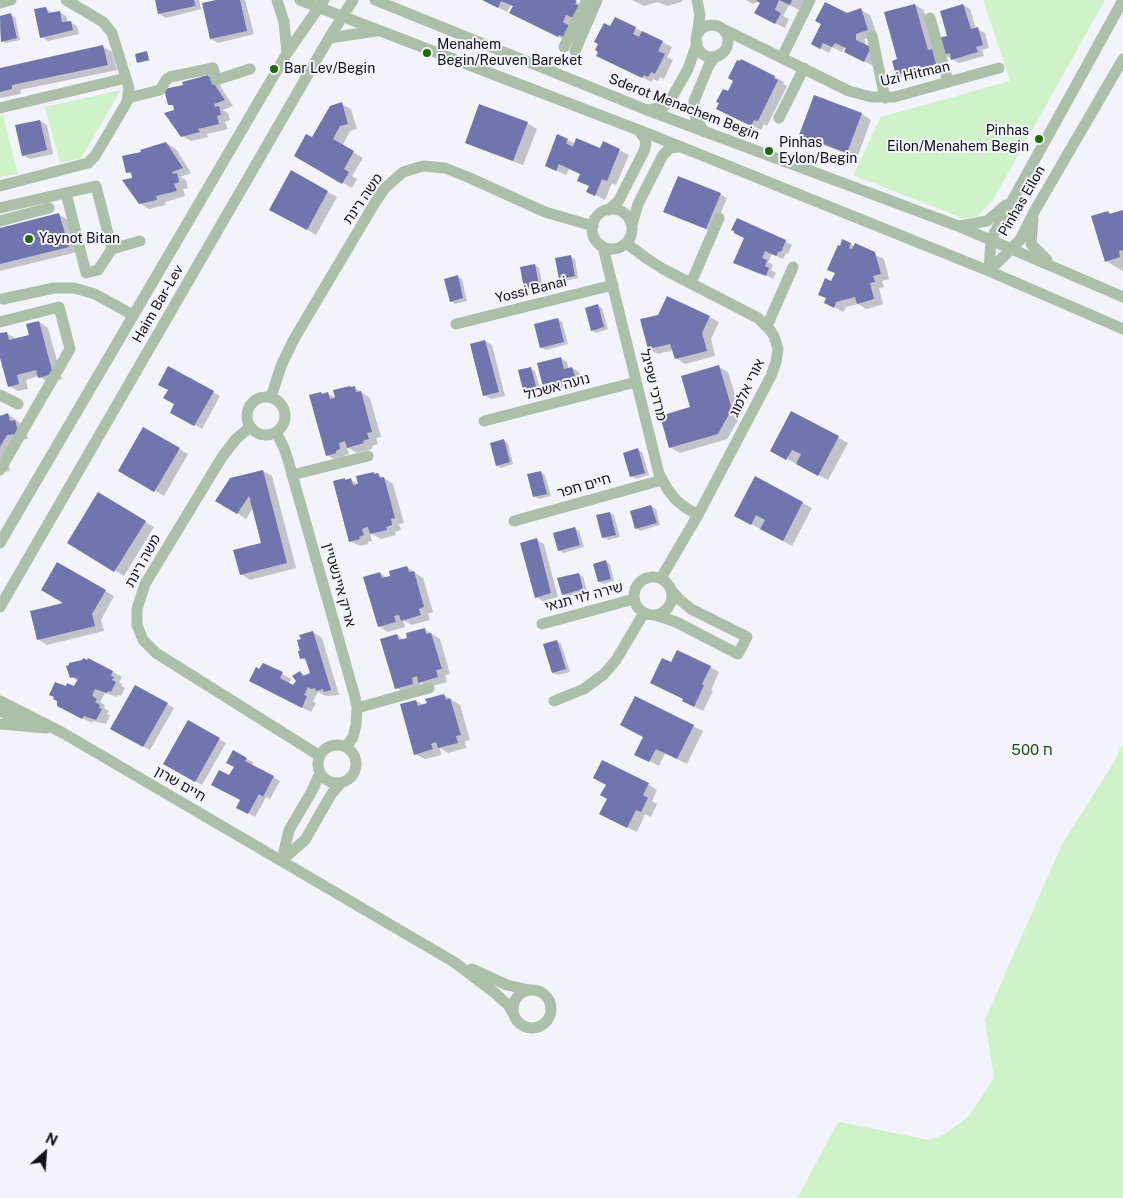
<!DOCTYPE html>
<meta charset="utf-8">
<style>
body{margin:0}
#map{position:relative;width:1123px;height:1198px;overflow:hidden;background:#f3f4fb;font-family:"Public Sans",sans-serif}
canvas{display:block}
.north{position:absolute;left:20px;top:1128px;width:50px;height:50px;-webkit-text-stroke:4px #f3f4fb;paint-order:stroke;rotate:26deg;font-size:14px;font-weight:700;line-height:20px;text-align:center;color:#10111d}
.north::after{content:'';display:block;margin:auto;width:18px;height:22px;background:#10111d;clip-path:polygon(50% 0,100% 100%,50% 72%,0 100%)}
</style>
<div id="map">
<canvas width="1123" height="1198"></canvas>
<div class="north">N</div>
</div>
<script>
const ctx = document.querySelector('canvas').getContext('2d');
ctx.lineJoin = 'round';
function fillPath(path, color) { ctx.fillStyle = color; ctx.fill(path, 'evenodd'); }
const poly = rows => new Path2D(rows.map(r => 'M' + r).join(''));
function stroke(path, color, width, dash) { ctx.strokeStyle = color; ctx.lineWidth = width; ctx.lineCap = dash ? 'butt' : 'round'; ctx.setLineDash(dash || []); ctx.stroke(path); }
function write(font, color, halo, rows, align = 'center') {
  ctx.font = font + ' "Public Sans","Noto Sans Hebrew",sans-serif'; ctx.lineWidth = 4; ctx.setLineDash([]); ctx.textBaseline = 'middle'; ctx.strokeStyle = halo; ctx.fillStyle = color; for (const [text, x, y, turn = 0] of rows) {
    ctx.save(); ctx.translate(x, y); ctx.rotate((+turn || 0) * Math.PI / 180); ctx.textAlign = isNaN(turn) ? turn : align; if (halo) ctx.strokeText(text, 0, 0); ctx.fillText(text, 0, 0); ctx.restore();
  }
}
fillPath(poly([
 [983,0,1105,0,993,200,979,215,971,218,962,218,853,175,881,117,1010,81],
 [121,90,81,158,60,163,45,107],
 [3,115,18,174,0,177,0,116],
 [1123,743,1123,1198,797,1198,837,1124,840,1122,929,1140,945,1134,969,1116,994,1078,985,1020,1061,846,1114,762]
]), '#cff2c8');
fillPath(poly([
 [156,0,199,0,201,9,166,18,159,14],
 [222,0,245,0,254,34,218,43,211,39],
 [483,0,572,0,585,7,567,41,520,18,514,7,511,5,507,12],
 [632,0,682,0,682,2,667,6,658,2,644,6],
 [746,0,804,0,799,10,789,5,783,16,789,19,785,28,765,18,761,3,760,1,753,4],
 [915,5,924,10,936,53,944,69,906,80,897,74,899,60],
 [963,5,970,9,976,29,985,33,989,48,982,50,984,56,959,63,944,55,949,37],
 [46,8,53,14,59,12,66,16,68,23,70,22,77,26,79,34,48,41,41,37],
 [861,10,870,15,877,35,865,39,865,46,871,48,874,66,855,57,845,47,842,52,832,47,829,53,813,44,847,14],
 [10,15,15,17,20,40,6,43,2,41,0,32,0,17],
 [611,28,635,28,672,47,667,57,673,60,664,79,660,77,658,81,653,79,652,82,607,61],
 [103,47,112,52,117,70,20,90,21,94,0,98,0,69],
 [147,53,150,61,138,62],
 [742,61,775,77,784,82,783,84,787,86,767,126,764,124,761,130,727,113,728,93],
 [208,76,218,82,233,106,223,110,228,113,230,120,225,122,228,129,207,134,208,137,191,141,182,136,175,107,169,104,185,85],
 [815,96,862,114,871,120,857,158,810,140,800,134],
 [341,104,351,109,357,129,350,131,342,146,363,158,352,176,357,179,352,188,295,156,312,139],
 [40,121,47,125,53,154,30,159,23,155],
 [527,123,537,129,523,165,475,147,466,142],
 [568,140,575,144,601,150,604,143,629,155,616,185,612,183,605,200,588,191,590,186,581,174,569,169,566,175,546,166],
 [166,143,176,149,191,173,180,177,186,180,188,188,183,189,185,196,165,202,166,205,149,209,139,203,133,175,127,172],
 [291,172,337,197,316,235,271,209],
 [720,194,727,198,713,232,672,215],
 [1123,211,1123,271,1106,261,1108,212,1112,214],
 [58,214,68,220,77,252,0,271,0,229],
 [785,241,792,245,788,254,786,253,783,259,772,254,768,262,773,265,771,270,776,273,773,279,760,272,759,274,735,263],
 [843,241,884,259,889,279,882,281,884,287,879,288,883,304,867,309,858,304,846,307,843,312,825,302,836,274],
 [570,257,575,259,578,278,565,281,561,278],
 [535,265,539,268,543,287,529,289,525,287],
 [457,277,462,279,467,301,455,304,451,301],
 [598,306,602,308,608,329,596,333,592,330],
 [709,317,719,322,711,339,715,356,685,364,676,358,674,350,658,354,649,349],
 [558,319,562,322,568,344,546,350,541,348],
 [39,322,48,328,62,379,49,383,39,376,26,380,28,389,18,391,9,386,0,353,0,335,6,333,17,339,30,335],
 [485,341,492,345,505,396,491,399,484,395],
 [560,358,567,362,569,369,572,368,579,372,582,383,551,390,545,386],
 [719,367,728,372,741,415,727,439,680,453,670,447,692,408],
 [169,368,220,396,202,429,171,412,176,404],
 [531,369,535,371,540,389,528,392,524,390],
 [355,388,370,398,381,437,376,438,378,444,372,446,372,449,357,453,347,447,349,454,344,456,345,458,336,460,327,455,321,393,324,395,328,394,336,398],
 [791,412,848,443,828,480,781,456],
 [8,414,24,426,28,439,16,440,6,459,10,471,0,473,0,415,2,416],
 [144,429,188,454,164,496,120,471],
 [504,441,508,443,513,464,501,468,497,465],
 [638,450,642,452,649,475,636,479,631,476],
 [263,471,272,476,296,568,250,580,241,574,262,544,253,508,246,519,237,513],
 [541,472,545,475,551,496,539,499,534,496],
 [374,473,378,474,393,484,404,523,399,524,401,530,395,532,396,535,381,539,370,533,372,541,368,542,368,544,360,546,350,541,345,479,347,481,351,480,360,485],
 [756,478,812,508,792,546,736,516],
 [108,499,154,527,124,576,68,542],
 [651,506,656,509,660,525,640,531,636,528],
 [610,513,614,515,620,537,608,540,604,537],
 [574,528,579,531,584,547,563,553,559,550],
 [537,540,544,544,558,597,543,601,536,597],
 [606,562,610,564,614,581,603,584,599,581],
 [58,564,114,596,101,620,104,631,47,645,38,639,66,603],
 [407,567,423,578,433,612,428,614,430,620,412,625,403,620,405,627,388,632,379,626,380,573,387,578],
 [579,574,583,577,587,591,567,596,563,594],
 [424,629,440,639,450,674,445,675,447,682,429,687,420,682,422,689,406,694,396,688,397,635,404,640],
 [313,632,322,638,339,695,326,696,318,692,313,701,316,703,311,712,260,686,282,674,291,679,289,684,294,686,300,672,306,676,312,674,308,662,301,658,298,641],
 [557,641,561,644,570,672,558,675,553,673],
 [672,664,710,667,719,672,711,690,713,691,703,711,693,706],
 [113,672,122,677,119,682,122,684,121,686,125,688,121,696,118,695,117,697,105,693,100,702,105,705,104,708,109,711,107,714,110,715,106,724,93,721,92,723,68,711,78,681,71,677],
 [136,686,174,708,150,750,112,729],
 [444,695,460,705,470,740,465,741,466,748,448,753,440,748,441,755,425,759,415,754,416,701,424,705],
 [188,722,226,743,202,785,164,764],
 [693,726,703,731,687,764,665,753,659,766,636,754],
 [233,752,253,762,252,766,280,781,270,799,266,797,255,817,238,807,242,800],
 [648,784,657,790,652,801,657,804,651,817,645,814,637,832,610,819]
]), '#0003');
fillPath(poly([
 [155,0,194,0,195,6,158,14],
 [216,0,240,0,247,31,210,39,202,3],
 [482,0,575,0,577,1,575,4,580,6,574,18,566,15,563,22,570,26,564,37,559,35,558,37,509,13,513,6,501,1,498,8],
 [756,0,792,0,790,5,779,0,775,10,781,13,775,24,754,13,760,3],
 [825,2,847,13,861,8,868,30,856,34,856,40,871,47,864,62,844,52,846,48,835,43,832,47,823,43,820,49,811,44,821,24,815,21],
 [915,4,928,50,932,49,936,64,896,75,892,61,897,59,884,12],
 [963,4,971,29,978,27,983,45,976,47,978,52,951,60,950,53,943,55,938,38,947,36,940,11],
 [46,7,48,13,60,11,62,22,71,21,73,30,40,38,34,9],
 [11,13,17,38,1,42,0,16],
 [615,17,636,27,633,34,639,37,642,31,663,41,658,51,665,54,655,74,651,72,648,77,644,75,642,78,596,56,598,52,595,50,598,44,594,42,604,23,610,26],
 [103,45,108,65,12,85,12,89,0,92,0,68],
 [147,51,149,60,137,63,135,54],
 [741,59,775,76,774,78,778,80,758,121,754,120,751,126,716,109,719,103,716,102,723,89,728,91,733,81,728,78,737,60,740,61],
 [208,75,225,100,214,104,215,107,219,106,221,115,217,116,219,124,198,129,200,132,181,137,164,113,174,110,173,105,168,105,164,89,183,85,182,82],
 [814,95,862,113,847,153,799,135],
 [342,102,348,124,340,126,333,139,354,151,344,169,349,172,342,184,294,156,306,134,312,137,330,106],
 [479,104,528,122,513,161,465,143],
 [40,120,47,150,22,156,15,125],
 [557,134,568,139,566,143,573,147,576,138,600,148,603,141,620,149,607,181,602,179,595,196,586,192,589,186,577,181,580,174,559,164,556,171,545,166],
 [166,142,183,168,172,172,173,174,177,173,179,182,174,184,177,191,156,196,157,200,139,204,122,180,132,178,131,172,126,173,122,156,141,152,140,150],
 [291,170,328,191,307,230,269,210],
 [678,176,721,193,706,229,663,212],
 [1123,210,1123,250,1119,251,1120,257,1105,262,1091,216,1108,211,1109,214],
 [59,213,69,247,0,264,0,228],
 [737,218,786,240,781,252,779,251,776,256,765,251,762,258,767,260,765,266,769,268,766,276,733,263,744,238,734,233,734,231,731,230],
 [842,239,851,243,849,248,852,249,855,243,875,252,881,274,873,276,875,282,870,283,874,299,857,304,855,297,836,302,834,308,824,303,826,298,818,295,825,278,831,281,835,273,827,270,838,245,840,246],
 [571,255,575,276,559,279,555,258],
 [535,264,539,285,524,288,520,267],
 [458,275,463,298,450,302,444,279],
 [667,296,710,316,702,333,707,351,675,359,670,344,648,349,640,319,658,315],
 [598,304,604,327,591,331,585,308],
 [558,318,564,342,540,348,534,324],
 [39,321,53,374,38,378,36,370,17,375,19,384,8,387,0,358,0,333,7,332,9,340,29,335,26,324],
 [485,340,499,392,483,396,470,344],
 [561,357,564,369,572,367,576,379,543,387,537,363],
 [719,365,732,409,718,434,669,448,660,416,690,407,681,376],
 [168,366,214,391,194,426,170,413,174,404,163,398,168,390,158,385],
 [531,367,536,387,523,390,518,370],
 [350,386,351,387,355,386,356,392,361,391,372,432,367,433,369,439,363,441,364,443,347,448,345,441,339,443,340,449,336,451,336,453,326,456,309,395,321,392,322,394,328,392,330,399,335,398,333,390],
 [791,411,839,436,818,476,796,464,801,454,792,450,786,460,770,451],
 [8,413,10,421,15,420,19,434,7,435,0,447,0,416],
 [143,427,180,448,154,492,118,471],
 [504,439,510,462,496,466,490,443],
 [638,448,645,473,630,477,623,453],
 [263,470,287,563,240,575,233,550,261,543,249,496,237,514,215,501,230,478],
 [541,471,547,494,533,497,527,474],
 [374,472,374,474,378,473,380,478,384,477,395,518,391,519,392,525,386,527,387,530,370,534,368,527,362,529,364,535,359,537,360,539,349,542,333,481,345,478,345,480,351,478,353,485,358,484,356,476],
 [755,476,803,502,783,541,760,529,765,520,756,515,751,525,734,516],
 [98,492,146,521,114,572,67,543],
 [651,505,657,523,635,529,630,511],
 [610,512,616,535,602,538,596,515],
 [575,527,580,545,558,551,553,533],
 [537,538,551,593,535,598,520,543],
 [606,560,611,579,598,582,593,564],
 [57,562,106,590,92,614,95,626,37,640,30,611,63,603,41,590],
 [407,566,409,572,414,571,424,607,419,609,421,615,401,621,399,615,394,616,396,622,378,627,363,577,380,572,382,578,390,576,389,571],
 [579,573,583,589,562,595,557,578],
 [425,628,426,634,431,633,442,669,436,670,438,677,418,683,417,676,412,678,413,684,395,689,380,639,397,634,399,640,407,638,406,633],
 [313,631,331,690,324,692,323,689,316,691,315,688,311,689,308,687,304,695,307,696,302,708,249,681,256,667,259,669,263,663,283,672,280,678,293,685,296,681,292,676,300,671,303,676,310,673,305,658,300,659,298,651,300,651,297,640,301,639,299,635],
 [557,640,566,669,552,673,543,644],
 [677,650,711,666,702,684,704,685,694,707,682,701,683,699,650,683,662,658,671,662],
 [83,658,87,660,88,658,113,671,111,676,114,677,112,680,116,682,111,692,108,691,107,693,95,689,92,696,97,699,95,702,100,705,99,708,102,709,96,720,84,716,82,719,57,706,57,701,53,699,54,697,49,695,55,682,66,686,67,683,74,686,78,679,73,677,70,678,66,666,69,665,69,663,82,660],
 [135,685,168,703,143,747,110,729],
 [444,694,446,700,450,698,461,735,456,736,458,743,438,748,436,742,431,744,433,749,414,755,400,704,416,700,418,706,427,703,425,699],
 [635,696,694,725,677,759,656,749,649,762,634,755,643,737,620,725],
 [188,720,220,738,195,782,163,764],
 [233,750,247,758,245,761,274,776,263,797,259,794,248,814,236,808,240,800,211,785,219,770,229,775,234,767,226,763],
 [602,760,649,783,643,795,648,798,641,812,636,810,627,828,599,814,607,799,600,795,606,785,593,778]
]), '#7175ae');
stroke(poly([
 [277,0,284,22,287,53],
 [300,0,654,136,989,271,1123,329],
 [375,0,647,110,958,226,1123,297],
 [697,0,700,15,697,35],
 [0,3,11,0],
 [930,18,948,82],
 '696 41a16 16 0 1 1 32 0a16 16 0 1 1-32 0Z',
 [721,28,849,91,871,97,894,97,999,68],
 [872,36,885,98],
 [329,38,376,31],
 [564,47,587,0],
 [575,51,597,0],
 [782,57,810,0],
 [128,98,160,90,166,80,170,77,213,68,216,80,250,69],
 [0,108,126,78],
 [649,110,663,107,671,99,688,69,697,43],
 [779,118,804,68],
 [704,132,696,119,694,101,709,65,714,58,720,54],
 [0,186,88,163,95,156,127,102,129,88,112,33,103,22,66,0],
 [66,193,86,273,98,270,112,249,140,241],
 [0,208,96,186,112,249],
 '592 229a20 20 0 1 1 40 0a20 20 0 1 1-40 0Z',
 [609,210,619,200,644,151,646,144,645,139,639,131],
 [1033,218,1031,244,1047,260],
 [0,221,49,208],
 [632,225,638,204,663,155,670,148,679,147],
 [960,226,987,221,1006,205],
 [626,243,646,258,663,269,758,318,770,330,774,336,778,349,776,362,771,376,698,515,661,578],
 [603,247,659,474,668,490,676,500,686,508,698,515],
 [989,271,991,239,1123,0],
 [989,271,1020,240,1034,212,1123,59],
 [691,283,719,218],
 [3,299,54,288,74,288,95,294,133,315],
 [0,322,59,307,70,349,0,470],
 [456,324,613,285],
 [767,326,793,267],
 [0,395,18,404],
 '247 416a19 19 0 1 1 38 0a19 19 0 1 1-38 0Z',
 [271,397,281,366,294,339,376,201,385,188,403,172,423,166,445,168,470,178,545,212,593,226],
 [484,421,636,382],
 [250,427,236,439,222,457,145,584,137,609,137,625,143,640,156,653,320,756],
 [276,432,284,448,288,460,355,697,357,708,356,725,353,737,346,747],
 [292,475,368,456],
 [514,521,662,480],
 [0,543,287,53,324,0],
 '634 596a19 19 0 1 1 38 0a19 19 0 1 1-38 0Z',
 [0,607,329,38,353,0],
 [655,615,676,622,738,654,747,637,691,609,679,599,671,590],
 [542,624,634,599],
 [0,701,63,733,454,962,495,993,509,1006,514,1015],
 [554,701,584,689,604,674,616,660,644,613],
 [357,708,429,688],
 [0,711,24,721],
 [0,724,46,728],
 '318 764a19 19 0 1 1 38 0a19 19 0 1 1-38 0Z',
 [282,860,305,840,332,793,341,783],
 [282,860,289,830,312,791,320,773],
 [472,969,507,985,529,990],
 '513 1009a19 19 0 1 1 38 0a19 19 0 1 1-38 0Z'
]), '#acbfa8', 11);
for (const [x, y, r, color] of [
 [427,53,5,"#1e6a09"],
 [274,69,5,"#1e6a09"],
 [1039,139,5,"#1e6a09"],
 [769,151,5,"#1e6a09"],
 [29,239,5,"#1e6a09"]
]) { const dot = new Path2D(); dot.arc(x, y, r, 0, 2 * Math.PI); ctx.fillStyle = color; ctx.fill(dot); stroke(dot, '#f3f4fb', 2); }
write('14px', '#10111d', '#f3f4fb', [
 ["Menahem",437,45],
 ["Begin/Reuven Bareket",437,61],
 ["Bar Lev/Begin",284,69],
 ["Pinhas",1029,131,"right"],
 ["Eilon/Menahem Begin",1029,147,"right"],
 ["Pinhas",779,143],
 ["Eylon/Begin",779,159],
 ["Yaynot Bitan",39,239]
], 'left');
write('14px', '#10111d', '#f3f4fb', [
 ["Uzi Hitman",915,74,-13],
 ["Sderot Menachem Begin",684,107,21],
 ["משה רינת",363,199,-55],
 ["Pinhas Eilon",1022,201,-60],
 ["Yossi Banai",531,290,-14],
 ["Haim Bar-Lev",158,304,-60],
 ["מרדכי שפיגל",653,385,76],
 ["נועה אשכול",557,387,-15],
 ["אורי אלמוג",747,388,-64],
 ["חיים חפר",584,486,-16],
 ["משה רינת",143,561,-61],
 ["אריק איינשטיין",339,585,74],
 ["שירה לוי תנאי",584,597,-15],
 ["חיים שרון",180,784,30]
]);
write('15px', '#1e4d14', '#f3f4fb', [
 ["ח 500",1032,750]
]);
</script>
